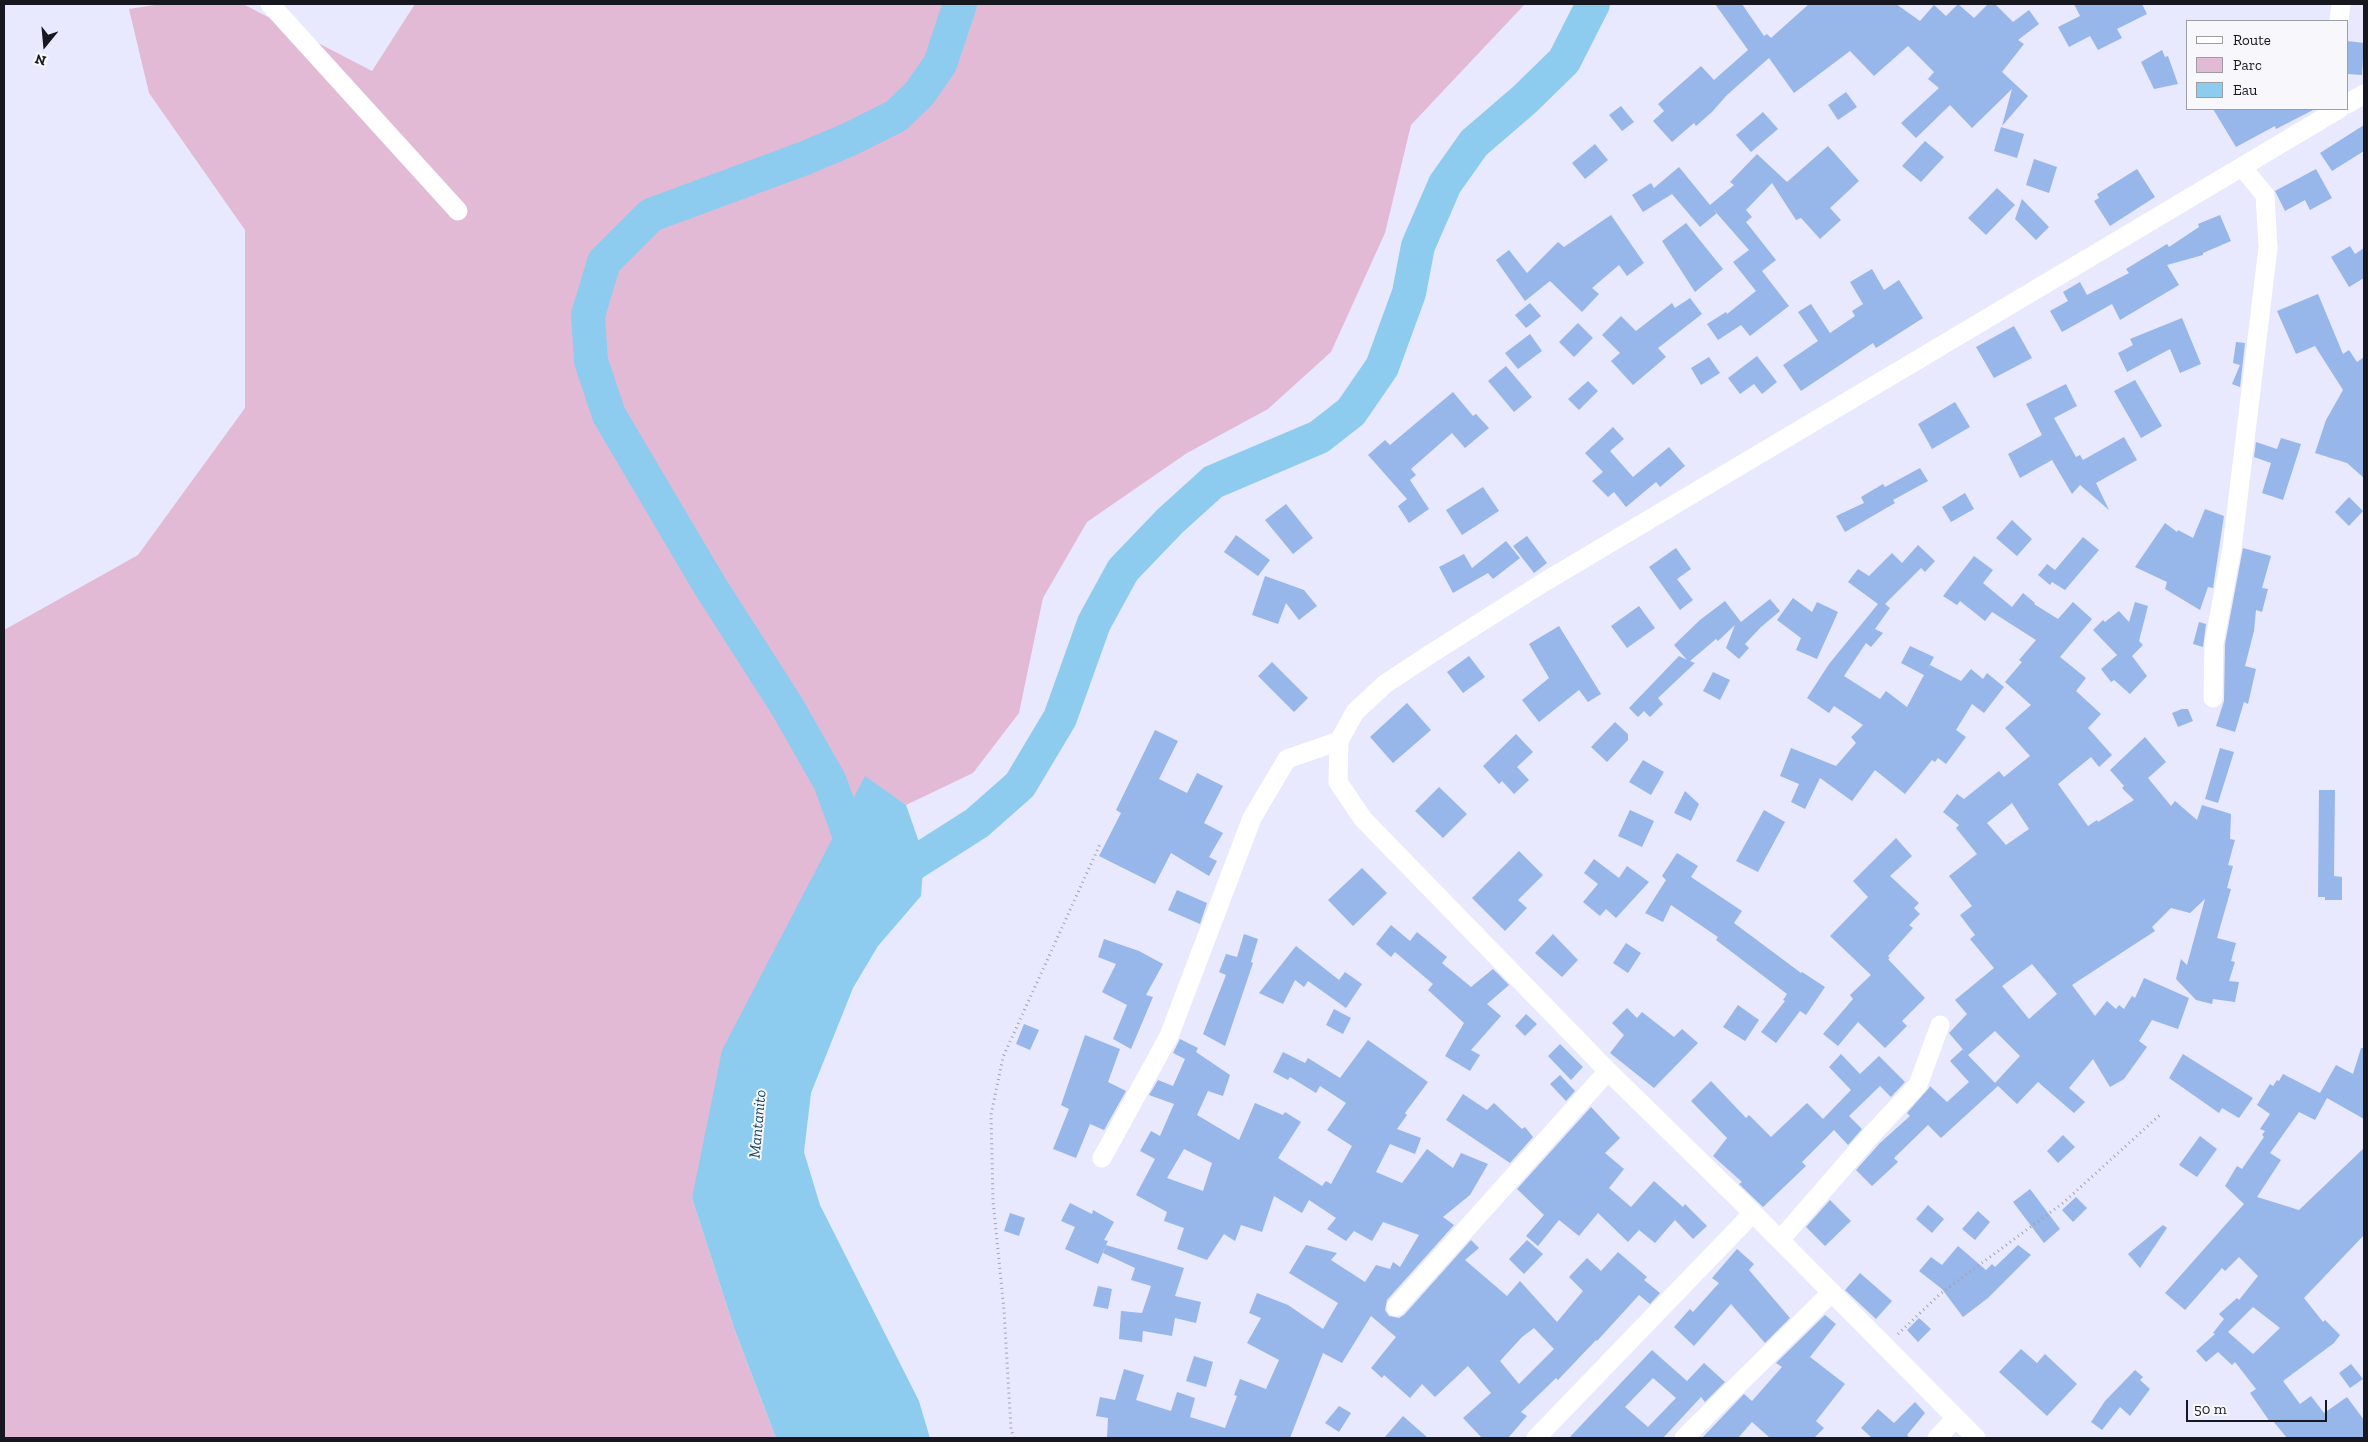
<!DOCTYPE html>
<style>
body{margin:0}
#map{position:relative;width:2368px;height:1442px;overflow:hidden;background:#e8e8fe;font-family:"Zilla Slab",serif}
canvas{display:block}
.frame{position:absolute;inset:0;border:5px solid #171720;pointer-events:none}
.legend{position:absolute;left:2186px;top:20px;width:162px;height:90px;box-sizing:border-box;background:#f7f7fc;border:1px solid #9d9da4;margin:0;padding:6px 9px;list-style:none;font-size:15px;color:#171720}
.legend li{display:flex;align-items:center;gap:10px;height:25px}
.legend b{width:25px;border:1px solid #9d9da4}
.north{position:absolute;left:20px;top:20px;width:50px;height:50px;-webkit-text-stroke:4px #f7f7fc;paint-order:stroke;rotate:197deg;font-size:14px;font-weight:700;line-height:20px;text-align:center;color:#171720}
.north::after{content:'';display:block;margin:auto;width:18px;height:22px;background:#171720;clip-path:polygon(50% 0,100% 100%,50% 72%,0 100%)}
.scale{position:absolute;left:2186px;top:1400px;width:141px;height:22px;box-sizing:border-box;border:2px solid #171720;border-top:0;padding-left:6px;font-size:15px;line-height:18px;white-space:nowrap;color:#171720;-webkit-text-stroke:4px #f7f7fc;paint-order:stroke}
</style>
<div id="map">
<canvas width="2368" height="1442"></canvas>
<div class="frame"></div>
<ul class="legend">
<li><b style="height:6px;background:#fff"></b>Route</li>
<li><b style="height:14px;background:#e3bad5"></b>Parc</li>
<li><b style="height:14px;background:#8eccef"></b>Eau</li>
</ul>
<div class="north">N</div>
<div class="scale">50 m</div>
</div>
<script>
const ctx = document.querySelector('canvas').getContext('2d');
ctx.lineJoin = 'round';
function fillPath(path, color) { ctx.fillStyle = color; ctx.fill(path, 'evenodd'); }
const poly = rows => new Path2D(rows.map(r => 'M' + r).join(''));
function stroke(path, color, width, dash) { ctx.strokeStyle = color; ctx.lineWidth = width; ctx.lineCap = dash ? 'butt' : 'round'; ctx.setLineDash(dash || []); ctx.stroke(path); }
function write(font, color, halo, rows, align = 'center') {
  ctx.font = font + ' "Zilla Slab",serif'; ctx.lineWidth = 4; ctx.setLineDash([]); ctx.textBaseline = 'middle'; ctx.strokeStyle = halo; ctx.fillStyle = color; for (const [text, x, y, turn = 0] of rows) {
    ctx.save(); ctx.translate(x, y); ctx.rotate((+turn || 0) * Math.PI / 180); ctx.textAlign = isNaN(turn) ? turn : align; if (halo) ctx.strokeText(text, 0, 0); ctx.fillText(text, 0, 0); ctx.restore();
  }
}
fillPath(poly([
 [161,4,243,4,372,71,415,4,1525,4,1411,125,1385,233,1331,352,1268,409,1187,453,1087,522,1043,598,1019,713,973,773,906,805,865,777,692,1198,734,1328,776,1438,4,1438,4,630,138,555,245,408,245,230,149,93,129,9]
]), '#e3bad5');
fillPath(poly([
 [865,776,906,805,924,856,921,896,878,946,853,988,811,1093,804,1152,820,1205,919,1401,930,1438,776,1438,734,1328,692,1198,722,1050]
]), '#8eccef');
stroke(poly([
 [859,862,830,782,788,708,710,586,609,415,591,361,588,315,604,262,651,215,805,158,850,139,896,116,919,94,940,64,960,4],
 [886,881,977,823,1020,785,1060,718,1094,623,1123,570,1170,521,1213,482,1319,437,1351,412,1382,367,1409,293,1418,246,1445,184,1474,143,1524,100,1564,61,1593,4]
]), '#8eccef', 34);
fillPath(poly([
 [1715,4,1742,4,1764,36,1767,34,1771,38,1809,4,1896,4,1920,21,1934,5,1946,16,1958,4,1974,18,1988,4,1995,4,2013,22,2029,10,2039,24,2018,40,2024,44,2002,72,2028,96,2002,126,2012,89,1972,128,1950,105,1916,138,1901,123,1939,88,1928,79,1934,72,1908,46,1874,76,1850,51,1794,93,1769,58,1727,95,1712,112,1696,126,1694,123,1672,142,1653,121,1664,111,1658,104,1701,66,1714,80,1748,50],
 [2074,4,2142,4,2147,14,2117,29,2122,38,2098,50,2090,36,2069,47,2058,27,2080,16],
 [2347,41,2364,43,2362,75,2347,74],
 [2162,50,2165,57,2168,56,2178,84,2154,89,2141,62],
 [1846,92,1857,107,1838,120,1828,105],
 [1621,106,1634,122,1622,131,1609,115],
 [2213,109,2315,109,2276,129,2275,126,2236,147],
 [1763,112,1778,129,1751,152,1736,135],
 [2364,125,2364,151,2332,171,2320,153],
 [2001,127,2024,134,2017,158,1994,151],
 [1925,141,1944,157,1921,182,1902,166],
 [1595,144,1608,160,1585,179,1572,163],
 [1828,146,1859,181,1830,208,1841,220,1820,239,1801,218,1796,220,1772,183,1746,210,1752,217,1746,222,1776,260,1762,271,1789,306,1750,336,1741,325,1718,340,1707,324,1726,312,1727,314,1756,291,1733,262,1749,250,1713,209,1717,213,1700,227,1672,194,1643,212,1632,195,1651,183,1654,188,1679,167,1710,205,1734,185,1730,182,1757,154,1787,182],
 [2034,159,2057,167,2049,193,2026,185],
 [2137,169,2155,197,2110,226,2094,201,2099,198,2097,194],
 [2316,169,2332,198,2310,210,2305,200,2285,211,2275,191],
 [1997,188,2015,205,1986,235,1968,218],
 [2022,199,2049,227,2036,240,2015,219],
 [1611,215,1644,263,1627,276,1619,265,1592,288,1599,294,1582,312,1550,281,1525,301,1496,260,1509,250,1527,273,1558,242,1564,247],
 [2220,215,2231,241,2203,253,2203,255,2167,265,2179,285,2120,320,2112,304,2062,332,2050,311,2068,301,2063,292,2080,282,2087,295,2129,273,2126,269,2167,244,2169,247,2199,227,2198,224],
 [1686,223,1723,269,1695,292,1662,241],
 [2350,246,2355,254,2364,248,2364,278,2349,287,2331,257],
 [1872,269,1884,290,1899,280,1923,318,1876,348,1873,343,1801,391,1783,365,1818,341,1798,312,1811,304,1830,333,1855,316,1852,311,1863,304,1850,282],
 [2318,294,2343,354,2349,350,2357,362,2364,357,2364,478,2347,463,2315,453,2326,420,2343,390,2315,346,2296,354,2277,311],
 [1690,298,1702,314,1658,348,1666,357,1633,385,1611,361,1620,353,1602,335,1621,316,1636,331,1672,303,1675,308],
 [1530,303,1541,316,1526,328,1515,315],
 [2182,318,2201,364,2180,373,2170,349,2127,372,2118,353,2133,345,2130,339],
 [1578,323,1593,338,1574,357,1559,342],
 [2014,326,2032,358,1994,378,1976,347],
 [1530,334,1542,351,1518,369,1505,353],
 [2236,342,2245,343,2240,387,2232,384,2240,365,2233,363],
 [1757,356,1777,382,1762,394,1754,384,1740,394,1728,378],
 [1709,357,1720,373,1701,385,1691,368],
 [1506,366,1532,397,1514,412,1488,381],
 [2135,380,2162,426,2141,438,2114,391],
 [1588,381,1598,391,1579,410,1568,399],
 [2066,384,2077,406,2054,418,2076,457,2080,455,2083,460,2124,437,2137,460,2096,483,2109,510,2080,485,2072,494,2052,460,2020,478,2008,454,2042,435,2026,404],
 [1453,392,1473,416,1476,414,1489,428,1465,448,1452,433,1411,469,1416,475,1410,480,1429,509,1409,523,1398,506,1407,499,1368,455,1385,440,1390,445],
 [1955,402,1970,427,1932,449,1918,424],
 [1613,427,1624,439,1610,451,1633,477,1669,447,1685,466,1660,487,1656,482,1626,507,1614,492,1608,497,1592,481,1603,472,1585,453],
 [2281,438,2301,444,2283,500,2262,493,2271,463,2254,457,2256,442,2277,449],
 [1920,468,1928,481,1893,500,1895,503,1845,532,1836,516,1864,503,1861,497,1883,484,1885,487],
 [1483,487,1499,511,1462,535,1446,510],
 [1965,493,1974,509,1951,522,1942,507],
 [2349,497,2363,511,2349,526,2335,512],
 [1286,504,1313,538,1293,554,1265,520],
 [2205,509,2224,516,2213,588,2208,587,2200,610,2165,589,2167,582,2135,567,2165,523,2177,532,2178,530,2193,538],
 [2012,520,2032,539,2017,556,1996,538],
 [1236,535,1270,560,1258,576,1224,552],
 [1527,536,1547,563,1534,573,1513,546],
 [2083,537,2099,550,2065,590,2052,582,2050,585,2038,575,2047,564,2055,570],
 [1506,541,1520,558,1493,579,1488,573,1453,593,1439,567,1464,554,1472,568],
 [1918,545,1935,561,1925,572,1921,568,1885,604,1890,608,1875,629,1883,633,1871,647,1866,643,1844,676,1880,699,1886,691,1907,707,1924,675,1901,663,1910,646,1934,657,1926,672,1930,665,1961,681,1971,669,1983,679,1987,673,2004,687,1984,713,1972,704,1956,730,1966,737,1946,764,1938,758,1935,762,1932,760,1905,794,1875,770,1852,801,1820,778,1805,809,1791,802,1799,784,1780,776,1791,748,1836,766,1856,743,1851,737,1863,725,1834,706,1829,713,1807,698,1829,664,1878,604,1848,582,1858,569,1869,576,1892,553,1902,563],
 [1676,548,1691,569,1677,579,1693,600,1680,610,1649,567],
 [2243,548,2271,556,2262,588,2268,589,2262,612,2256,610,2254,631,2245,666,2256,669,2248,704,2244,702,2235,732,2216,726,2224,701,2225,644],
 [1974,556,1993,570,1983,583,2012,607,2023,593,2035,603,2034,604,2058,619,2073,602,2092,619,2060,657,2086,678,2076,691,2101,714,2088,728,2112,755,2099,767,2091,757,2058,784,2088,826,2097,820,2098,822,2134,800,2122,788,2124,786,2110,770,2145,737,2166,762,2148,778,2171,806,2175,801,2197,820,2202,805,2231,814,2230,839,2235,840,2228,865,2233,866,2227,888,2231,889,2217,938,2236,943,2231,961,2235,962,2229,981,2239,982,2235,1002,2213,999,2212,1004,2196,1000,2176,979,2181,959,2187,965,2205,899,2190,913,2171,908,2152,927,2155,931,2072,985,2095,1016,2107,1001,2116,1009,2119,1005,2124,1009,2132,996,2135,998,2144,978,2189,998,2178,1029,2152,1020,2139,1041,2147,1047,2124,1079,2110,1087,2093,1059,2069,1088,2085,1102,2074,1113,2038,1082,2017,1104,1998,1086,1941,1138,1928,1125,1894,1158,1898,1162,1872,1186,1856,1170,1880,1143,1910,1116,1907,1113,1929,1088,1930,1086,1947,1102,1969,1082,1950,1061,1963,1049,1966,1053,1949,1033,1967,1014,1955,1000,1994,968,1970,939,1975,935,1960,915,1972,906,1949,876,1977,854,1956,828,1959,825,1943,812,1957,794,1964,799,1999,771,2004,777,2030,756,2005,728,2031,705,2005,682,2022,662,2019,660,2036,640,1992,612,1985,621,1960,601,1957,605,1943,596],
 [2012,803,2029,829,2006,845,1987,823],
 [2032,964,2057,994,2029,1019,2002,986],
 [1995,1031,2020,1056,1995,1083,1968,1055],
 [1265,576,1304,590,1317,606,1299,620,1286,603,1278,624,1252,615],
 [1793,598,1812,612,1817,602,1838,612,1817,659,1796,650,1801,638,1777,620],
 [1770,599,1780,611,1761,627,1745,644,1749,648,1739,659,1726,648,1735,625,1718,641,1716,639,1690,661,1695,663,1658,698,1663,704,1650,717,1644,711,1638,717,1629,708,1679,656,1687,660,1674,645,1700,620,1725,601,1741,622],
 [2135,602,2148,606,2139,641,2143,645,2132,656,2147,676,2130,694,2114,680,2111,682,2101,669,2117,655,2093,630,2103,620,2105,622,2119,611,2129,622],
 [1639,606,1655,628,1627,648,1611,626],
 [2199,622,2206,624,2203,647,2193,644],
 [1559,626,1601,694,1588,702,1579,690,1539,722,1522,700,1549,678,1529,644],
 [1469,656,1485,677,1463,693,1447,672],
 [1272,662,1308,698,1294,712,1258,676],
 [1713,672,1730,680,1720,700,1703,691],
 [1407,703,1431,730,1393,763,1370,737],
 [2182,709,2188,709,2193,721,2178,727,2172,713],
 [1615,722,1628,734,1628,740,1607,762,1591,747],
 [1155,730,1178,741,1159,779,1187,793,1197,773,1223,786,1204,823,1223,833,1209,857,1217,861,1209,876,1171,853,1155,884,1099,856,1121,813,1116,810],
 [1516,734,1533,752,1517,767,1529,780,1514,794,1502,781,1499,784,1483,766],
 [2220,748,2234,752,2218,803,2205,799],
 [1643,760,1664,772,1651,795,1629,782],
 [1439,787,1467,814,1443,838,1415,811],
 [2319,790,2335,790,2334,876,2342,877,2342,900,2325,900,2325,897,2318,897],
 [1685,791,1699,804,1691,821,1674,813],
 [1630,810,1654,821,1642,847,1618,836],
 [1764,810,1785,822,1758,872,1736,861],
 [1896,838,1912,856,1890,876,1919,903,1914,908,1920,914,1909,925,1913,928,1888,956,1890,958,1888,959,1925,998,1902,1021,1907,1026,1885,1048,1858,1022,1838,1046,1823,1034,1853,999,1850,995,1871,975,1830,936,1868,897,1853,881],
 [1519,851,1543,875,1518,900,1527,908,1505,931,1472,898],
 [1677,853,1698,866,1691,877,1742,911,1734,923,1801,973,1802,972,1825,987,1806,1015,1800,1011,1776,1043,1761,1032,1785,1001,1783,1000,1787,994,1716,940,1718,937,1671,905,1663,922,1645,913,1666,880,1662,876],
 [1594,859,1619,878,1627,866,1649,882,1616,918,1606,909,1600,916,1583,902,1598,884,1584,873],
 [1362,868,1387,893,1353,926,1328,900],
 [1177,890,1207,903,1200,924,1168,910],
 [1391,925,1410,941,1417,932,1447,957,1442,963,1471,987,1493,969,1509,985,1487,1004,1501,1016,1471,1050,1480,1055,1470,1071,1445,1056,1464,1023,1428,990,1433,984,1395,952,1391,957,1376,944],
 [1244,934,1258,939,1251,962,1253,963,1225,1046,1203,1034,1226,975,1219,972,1226,954,1237,957],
 [1553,934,1578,960,1562,977,1535,953],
 [1104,939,1139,951,1163,964,1146,995,1153,997,1131,1049,1113,1039,1127,1005,1102,992,1116,964,1098,957],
 [1626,943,1641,953,1628,973,1613,963],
 [1296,946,1339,980,1345,972,1362,984,1346,1008,1308,981,1304,987,1295,980,1283,1004,1259,993],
 [1738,1005,1759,1020,1745,1041,1723,1027],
 [1627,1008,1637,1018,1642,1012,1674,1037,1682,1029,1698,1043,1654,1088,1610,1053,1624,1035,1612,1023],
 [1334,1009,1351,1018,1343,1034,1326,1025],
 [1526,1014,1537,1024,1525,1036,1515,1026],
 [1024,1024,1039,1030,1030,1050,1016,1044],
 [1085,1035,1120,1049,1108,1082,1126,1091,1104,1130,1090,1124,1076,1158,1053,1149,1069,1109,1061,1105],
 [1180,1039,1198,1048,1196,1052,1230,1075,1223,1096,1208,1091,1197,1115,1239,1140,1255,1103,1283,1115,1285,1112,1301,1122,1278,1158,1322,1186,1326,1181,1331,1184,1352,1146,1327,1130,1346,1103,1320,1086,1316,1093,1290,1077,1288,1080,1273,1072,1283,1052,1305,1063,1308,1058,1340,1078,1368,1040,1428,1082,1405,1113,1407,1115,1397,1129,1421,1138,1415,1154,1390,1144,1376,1172,1402,1183,1427,1149,1453,1168,1461,1153,1488,1164,1470,1195,1443,1217,1454,1225,1387,1300,1385,1310,1389,1316,1399,1318,1404,1315,1471,1240,1479,1248,1465,1260,1507,1296,1520,1281,1557,1322,1583,1291,1569,1277,1587,1258,1601,1271,1618,1252,1647,1277,1644,1280,1660,1293,1650,1304,1639,1295,1597,1341,1596,1340,1558,1380,1556,1378,1521,1412,1527,1416,1508,1438,1482,1438,1463,1418,1491,1393,1468,1366,1435,1397,1422,1384,1410,1398,1384,1375,1382,1378,1371,1368,1396,1337,1371,1316,1342,1363,1323,1353,1290,1438,1107,1438,1108,1418,1096,1416,1100,1397,1115,1400,1124,1369,1144,1375,1136,1400,1171,1411,1177,1392,1195,1398,1190,1417,1225,1428,1237,1396,1234,1395,1240,1379,1266,1389,1279,1360,1247,1343,1261,1318,1249,1313,1257,1293,1288,1305,1323,1329,1338,1303,1289,1273,1306,1245,1337,1253,1331,1260,1365,1282,1376,1265,1390,1269,1393,1262,1400,1267,1419,1235,1383,1222,1372,1241,1354,1231,1346,1241,1327,1229,1336,1218,1309,1200,1302,1213,1274,1196,1262,1232,1241,1225,1235,1241,1224,1234,1207,1260,1177,1249,1184,1228,1164,1221,1167,1212,1136,1195,1155,1159,1140,1151,1151,1131,1160,1136,1174,1104,1149,1095,1158,1080,1173,1086,1185,1059,1173,1053],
 [1184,1149,1212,1163,1203,1191,1167,1178],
 [1534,1328,1554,1349,1519,1384,1500,1361,1522,1337],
 [1560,1044,1583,1067,1571,1080,1548,1056],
 [2361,1048,2364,1048,2364,1119,2327,1098,2315,1120,2299,1112,2270,1153,2281,1160,2257,1197,2299,1210,2364,1148,2364,1235,2304,1298,2323,1322,2325,1320,2340,1335,2334,1343,2283,1381,2300,1404,2311,1396,2324,1413,2347,1397,2364,1420,2364,1438,2287,1438,2273,1421,2270,1422,2250,1393,2256,1389,2235,1362,2232,1365,2218,1352,2206,1362,2196,1351,2215,1334,2213,1333,2224,1319,2219,1314,2237,1298,2239,1300,2258,1276,2239,1257,2225,1271,2222,1268,2185,1310,2165,1293,2244,1204,2225,1186,2237,1166,2242,1169,2264,1137,2262,1135,2265,1131,2260,1129,2270,1114,2257,1105,2270,1084,2273,1086,2277,1080,2279,1081,2283,1074,2320,1093,2336,1065,2353,1074],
 [2253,1307,2280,1328,2253,1354,2228,1332],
 [1841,1054,1860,1074,1879,1056,1905,1082,1891,1097,1880,1086,1849,1116,1862,1129,1848,1145,1834,1130,1802,1162,1806,1166,1763,1207,1739,1184,1742,1182,1713,1156,1727,1138,1691,1101,1711,1081,1746,1118,1749,1115,1771,1137,1807,1103,1823,1119,1851,1090,1829,1067],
 [2183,1054,2253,1098,2239,1118,2222,1108,2219,1113,2169,1078],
 [1560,1075,1575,1091,1566,1101,1550,1084],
 [1463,1094,1487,1110,1494,1103,1522,1129,1525,1127,1533,1137,1510,1163,1446,1120],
 [1591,1107,1620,1138,1605,1153,1624,1169,1609,1188,1631,1207,1654,1181,1683,1207,1685,1204,1707,1226,1693,1239,1675,1220,1655,1243,1639,1230,1628,1242,1598,1213,1579,1236,1559,1220,1538,1246,1526,1236,1544,1215,1517,1189],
 [2063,1135,2075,1147,2058,1163,2047,1151],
 [2200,1136,2217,1149,2197,1177,2179,1165],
 [2030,1189,2060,1229,2044,1243,2013,1202],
 [2076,1197,2087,1208,2073,1222,2062,1210],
 [1830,1200,1851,1221,1825,1246,1806,1227],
 [1070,1203,1092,1214,1093,1210,1114,1222,1104,1240,1108,1241,1106,1245,1184,1268,1175,1296,1201,1302,1196,1323,1175,1318,1172,1336,1143,1331,1142,1342,1119,1339,1121,1311,1142,1313,1151,1286,1131,1280,1135,1268,1103,1253,1106,1245,1098,1264,1065,1249,1075,1227,1061,1221],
 [1928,1205,1944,1219,1932,1233,1916,1219],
 [1978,1211,1990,1222,1975,1240,1962,1229],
 [1010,1213,1025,1218,1019,1236,1004,1231],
 [2163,1225,2167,1228,2140,1268,2128,1254],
 [1527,1240,1543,1254,1524,1274,1509,1259],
 [2018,1245,2031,1255,1988,1298,1963,1317,1942,1289,1919,1271,1931,1257,1942,1265,1958,1246,1986,1270,1992,1264,1995,1267],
 [1737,1249,1754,1264,1749,1270,1790,1318,1765,1343,1731,1304,1694,1346,1674,1327,1690,1309,1693,1312,1719,1283,1712,1278],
 [1860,1273,1892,1301,1876,1319,1845,1290],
 [1098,1286,1112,1289,1108,1309,1093,1306],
 [1825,1315,1836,1324,1810,1357,1845,1384,1816,1421,1824,1428,1814,1438,1770,1438,1752,1422,1738,1438,1702,1438,1744,1394,1752,1401,1782,1367,1776,1363],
 [1919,1318,1931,1329,1918,1342,1907,1330],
 [2021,1349,2037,1363,2045,1354,2077,1384,2047,1416,1999,1372],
 [1652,1350,1687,1381,1704,1363,1725,1382,1705,1402,1701,1397,1663,1438,1569,1438],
 [1653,1378,1676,1398,1648,1427,1625,1407],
 [1194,1356,1213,1362,1206,1387,1186,1381],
 [2351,1364,2363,1379,2350,1388,2339,1373],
 [2135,1370,2143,1377,2140,1380,2150,1389,2130,1416,2120,1407,2102,1430,2091,1422,2105,1401],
 [1915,1402,1925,1413,1907,1435,1910,1438,1872,1438,1861,1428,1878,1409,1894,1423],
 [1339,1406,1351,1413,1339,1432,1325,1423],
 [1403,1416,1428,1438,1384,1438]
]), '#97b6e9');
stroke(poly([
 [1898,1334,1940,1294,2063,1203,2161,1114],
 [1014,1438,1011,1429,1004,1310,993,1201,991,1115,1003,1057,1101,842]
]), '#a2a2b3', 3, [1, 4]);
stroke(poly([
 [270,4,458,211],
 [2339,21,2341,4],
 [2347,104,2364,94],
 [2213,698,2214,643,2232,548,2268,248,2265,195,2242,167],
 [1102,1158,1169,1036,1252,818,1287,759,1339,741],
 [1780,1240,1873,1133,1918,1085,1940,1025],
 [1396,1307,1608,1071],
 [1536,1438,1753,1213],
 [1684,1438,1831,1293],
 [1937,1438,1956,1418],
 [1976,1438,1753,1213,1608,1071,1363,819,1338,782,1339,741,1355,712,1385,684,1429,655,1541,584,2339,109]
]), '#fff', 19);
write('italic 16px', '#15475f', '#f7f7fc', [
 ["Mantanito",758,1124,-85]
]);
</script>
